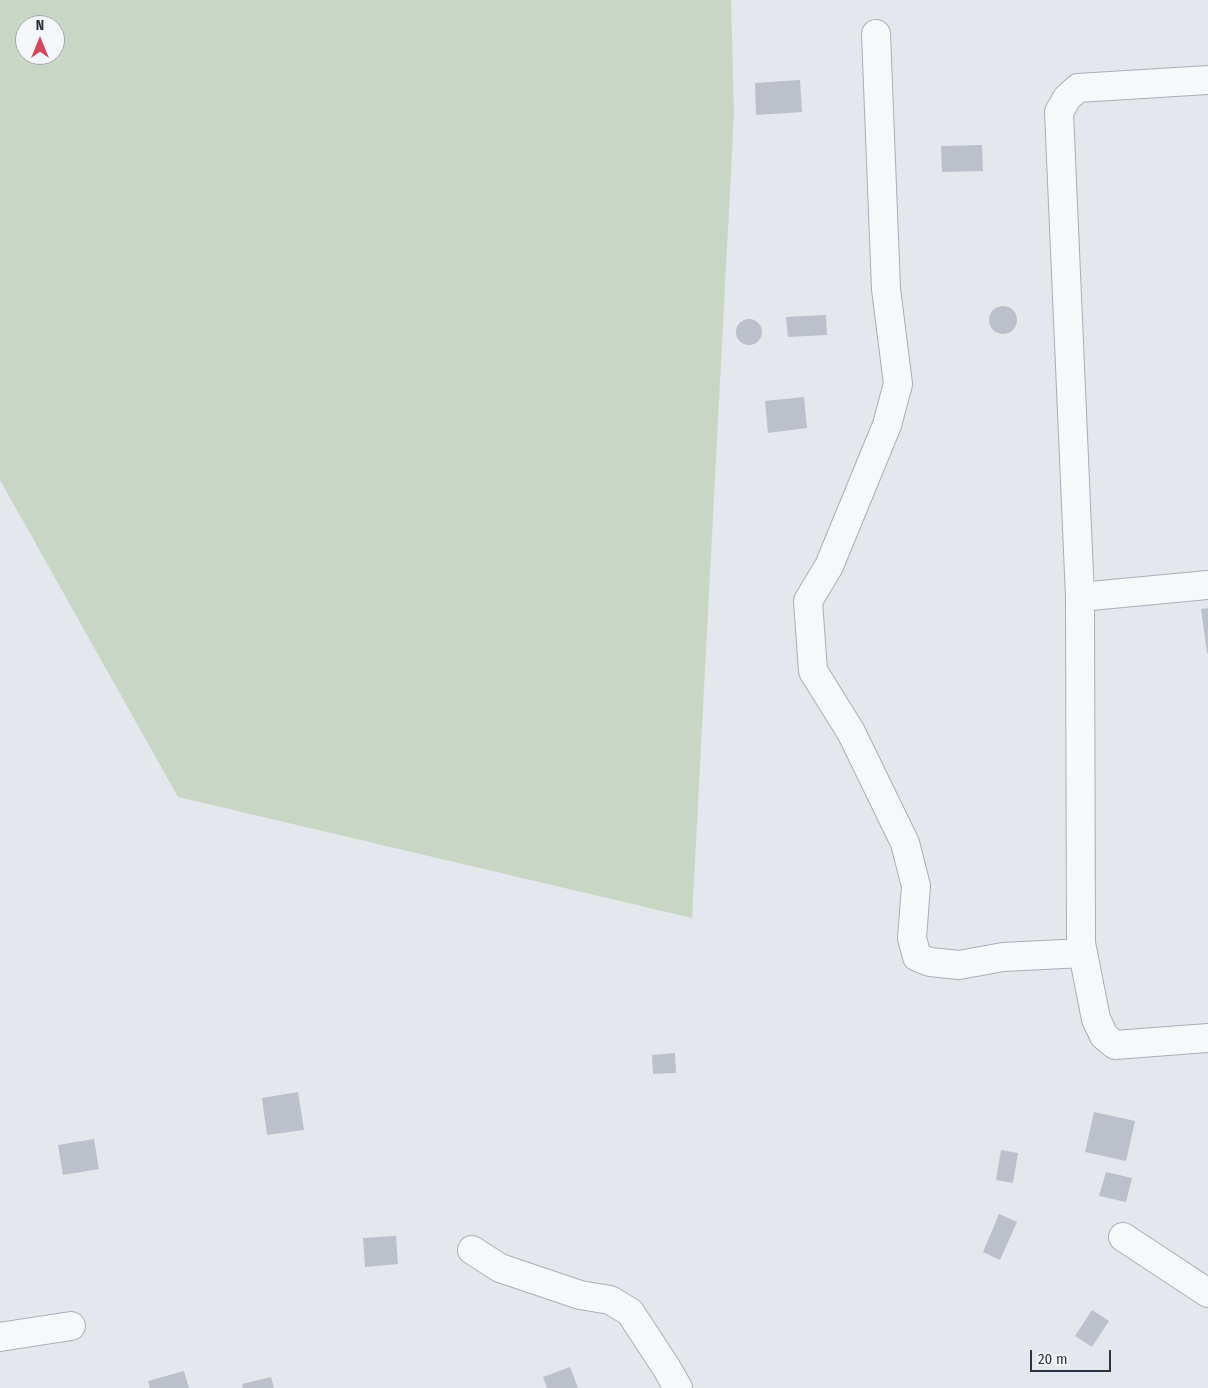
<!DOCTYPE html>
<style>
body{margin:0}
#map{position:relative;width:1208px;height:1388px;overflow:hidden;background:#e4e7ec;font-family:"Fira Sans Condensed",sans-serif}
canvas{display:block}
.north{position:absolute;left:15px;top:15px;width:50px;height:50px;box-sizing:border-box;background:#f4f6f9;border:1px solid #a4a8b1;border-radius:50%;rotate:0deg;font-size:14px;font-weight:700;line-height:20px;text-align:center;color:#2b3445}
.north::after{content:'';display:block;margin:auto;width:18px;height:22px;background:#d1495b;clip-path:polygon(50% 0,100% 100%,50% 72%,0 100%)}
.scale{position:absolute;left:1030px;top:1350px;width:81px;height:22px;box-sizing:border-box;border:2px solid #2b3445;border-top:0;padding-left:6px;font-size:15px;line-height:18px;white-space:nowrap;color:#2b3445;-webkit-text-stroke:4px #f4f6f9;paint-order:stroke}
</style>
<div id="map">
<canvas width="1208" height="1388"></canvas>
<div class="north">N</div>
<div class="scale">20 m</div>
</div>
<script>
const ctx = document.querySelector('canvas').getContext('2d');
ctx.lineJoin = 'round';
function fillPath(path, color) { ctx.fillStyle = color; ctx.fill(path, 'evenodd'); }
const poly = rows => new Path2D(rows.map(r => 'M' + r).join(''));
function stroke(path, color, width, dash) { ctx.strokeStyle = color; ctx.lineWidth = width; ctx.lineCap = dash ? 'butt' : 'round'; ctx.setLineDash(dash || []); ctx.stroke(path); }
fillPath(poly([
 [0,0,731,0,734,114,692,918,178,797,0,480],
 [25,25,55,25,55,55,25,55]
]), '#c9d6c5');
fillPath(poly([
 [800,80,802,112,756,115,755,83],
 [982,145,983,171,942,172,941,146],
 '989 320a14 14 0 1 1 28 0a14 14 0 1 1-28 0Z',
 [826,315,827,335,788,337,786,317],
 '736 332a13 13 0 1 1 26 0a13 13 0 1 1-26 0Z',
 [804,397,807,428,768,433,765,401],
 [1208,608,1208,653,1207,653,1201,609],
 [675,1053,676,1073,653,1074,652,1055],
 [298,1092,304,1130,267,1135,262,1098],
 [1094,1112,1135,1121,1126,1161,1085,1152],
 [94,1139,99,1169,63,1175,58,1145],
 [1001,1150,1018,1153,1013,1183,996,1180],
 [1106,1172,1132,1178,1126,1202,1099,1196],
 [999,1214,1017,1222,1000,1260,983,1252],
 [396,1236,398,1264,365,1267,363,1238],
 [1092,1310,1109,1321,1092,1347,1075,1336],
 [570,1367,578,1388,547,1388,543,1377],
 [184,1371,189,1388,150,1388,148,1381],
 [271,1377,274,1388,243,1388,242,1384]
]), '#bbc0ca');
const minor = poly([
 [876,34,886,289,898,384,887,425,829,566,808,601,813,671,851,732,905,843,916,886,912,938,917,957,930,962,959,965,1003,957,1083,953],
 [1208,80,1078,88,1067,98,1059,112,1080,597,1081,943,1096,1019,1104,1036,1115,1045,1208,1038],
 [1080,597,1208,585],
 [1123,1237,1208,1293],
 [472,1250,500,1268,580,1295,610,1300,630,1312,666,1367,678,1388],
 [0,1337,71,1326]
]);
stroke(minor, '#a9aeb7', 30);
stroke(minor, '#f7f8fa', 28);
</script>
